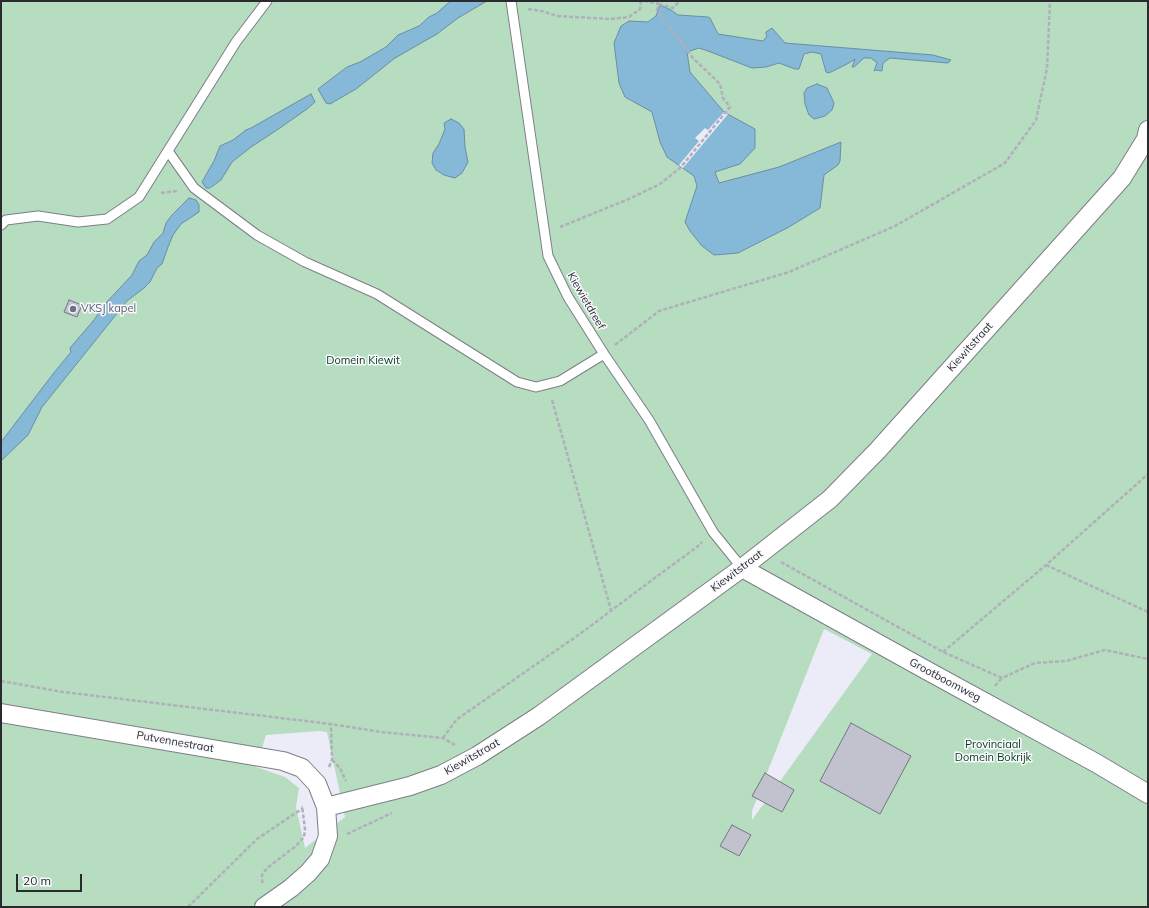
<!DOCTYPE html>
<style>
body{margin:0}
#map{position:relative;width:1149px;height:908px;overflow:hidden;background:#ebecf8;font-family:Mulish,sans-serif}
canvas{display:block}
.frame{position:absolute;inset:0;border:2px solid #2a2b2f;pointer-events:none}
.scale{position:absolute;left:16px;top:874px;width:66px;height:18px;box-sizing:border-box;border:2px solid #2a2b2f;border-top:0;padding-left:5px;font-size:12px;line-height:14px;white-space:nowrap;color:#2a2b2f;-webkit-text-stroke:3px #f9f9fe;paint-order:stroke}
</style>
<div id="map">
<canvas width="1149" height="908"></canvas>
<div class="frame"></div>
<div class="scale">20 m</div>
</div>
<script>
const ctx = document.querySelector('canvas').getContext('2d');
ctx.lineJoin = 'round';
function fillPath(path, color) { ctx.fillStyle = color; ctx.fill(path, 'evenodd'); }
const poly = rows => new Path2D(rows.map(r => 'M' + r).join(''));
function stroke(path, color, width, dash) { ctx.strokeStyle = color; ctx.lineWidth = width; ctx.lineCap = dash ? 'butt' : 'round'; ctx.setLineDash(dash || []); ctx.stroke(path); }
function write(font, color, halo, rows, align = 'center') {
  ctx.font = font + ' Mulish,sans-serif'; ctx.lineWidth = 3; ctx.setLineDash([]); ctx.textBaseline = 'middle'; ctx.strokeStyle = halo; ctx.fillStyle = color; for (const [text, x, y, turn = 0] of rows) {
    ctx.save(); ctx.translate(x, y); ctx.rotate((+turn || 0) * Math.PI / 180); ctx.textAlign = isNaN(turn) ? turn : align; if (halo) ctx.strokeText(text, 0, 0); ctx.fillText(text, 0, 0); ctx.restore();
  }
}
fillPath(poly([
 [1,1,1148,1,1148,907,1,907],
 [824,629,872,654,752,820,752,811],
 [319,731,327,732,345,817,305,848,296,807,299,788,285,777,256,767,266,735]
]), '#b6ddbf');
const water = poly([
 [451,1,487,1,458,18,437,34,395,58,356,89,330,104,326,103,318,89,347,67,360,62,386,47,398,35,419,26,429,17,437,13,447,4,451,1],
 [660,5,671,10,678,15,708,17,710,18,718,34,763,41,767,36,766,34,766,32,772,28,785,43,933,55,951,60,948,63,890,58,883,63,882,71,876,70,874,71,877,63,871,58,864,58,854,67,852,67,855,59,849,63,829,73,826,72,821,54,812,52,804,54,799,69,795,69,779,63,766,67,752,68,708,51,699,48,687,52,690,72,724,112,755,129,755,148,740,164,715,172,719,183,779,167,841,142,840,161,838,165,824,175,820,208,789,227,738,253,714,255,702,246,690,231,685,222,697,186,694,176,667,157,660,142,652,112,625,97,619,83,614,43,621,26,629,21,648,22,656,16,660,5],
 [817,84,827,88,834,103,832,110,825,116,814,119,809,115,805,104,804,93,807,88,817,84],
 [311,94,315,102,307,109,277,130,251,147,232,162,221,180,210,188,206,188,202,182,211,166,214,161,220,146,233,140,246,130,251,128,311,94],
 [451,119,459,123,464,129,465,147,468,162,462,173,455,178,444,175,436,170,432,163,433,153,439,144,445,129,444,123,451,119],
 [189,198,196,200,199,205,199,212,181,224,173,235,168,247,162,264,157,268,150,282,144,288,127,301,42,407,28,435,1,461,1,442,53,374,71,352,70,348,94,320,105,304,132,275,139,261,147,255,154,242,163,233,166,223,172,215,189,198]
]);
fillPath(water, '#86b8d8');
stroke(water, '#6a8ea5', 1);
fillPath(poly([
 [724,112,728,114,683,168,679,165,699,141,695,138,705,128,708,130]
]), '#ebecf8');
const building = poly([
 [69,300,82,305,77,317,64,312,69,300],
 [851,723,911,756,880,814,820,781,851,723],
 [765,773,794,790,782,812,752,796,765,773],
 [732,825,751,835,739,856,720,846,732,825]
]);
fillPath(building, '#c1c2ce');
stroke(building, '#767681', 1);
const service = poly([
 [511,1,548,256,568,297,604,354,649,420,713,532,742,568],
 [168,151,194,188,257,235,305,262,377,294,517,382,536,387,560,381,604,354],
 [1,225,6,220,38,216,78,222,107,219,139,197,236,42,267,1]
]);
const minor = poly([
 [742,568,926,670,1096,763,1148,794],
 [1,713,283,761,302,768,317,784,326,807,328,836,320,859,308,873,291,888,264,907],
 [326,807,410,786,441,775,477,756,539,716,742,568,830,499,878,450,1122,178,1146,139,1148,130]
]);
stroke(service, '#7d7e88', 11);
stroke(minor, '#7d7e88', 20);
stroke(poly([
 [659,4,673,8,680,1],
 [528,9,542,11,557,16,610,19,629,17,640,9,641,1],
 [161,193,177,191],
 [560,227,629,199,660,184,681,167,730,107,723,98,720,84,693,58,657,10,659,4,646,1],
 [615,345,659,311,789,272,895,226,1005,163,1036,120,1047,68,1050,1],
 [552,400,611,610],
 [781,562,943,652,1002,678,1035,663,1066,661,1105,650,1148,659],
 [1046,565,1148,612],
 [943,652,1046,565,1148,474],
 [1,681,63,692,331,724,381,732,443,738,455,745],
 [995,686,1002,678],
 [443,738,456,720,584,631,652,580,697,547,702,542],
 [332,760,340,768,346,781],
 [329,767,332,760,331,724],
 [347,834,392,813],
 [263,883,262,881,262,875,267,868,296,846,304,837,305,829,302,806],
 [188,907,257,839,303,808]
]), '#afb0ba', 2.5, [4, 2]);
stroke(service, '#fff', 9);
stroke(minor, '#fff', 18);
for (const [x, y, r, color] of [
 [73,309,4,"#6b7280"]
]) { const dot = new Path2D(); dot.arc(x, y, r, 0, 2 * Math.PI); ctx.fillStyle = color; ctx.fill(dot); stroke(dot, '#f9f9fe', 1.5); }
write('11px', '#2a2b2f', '#f9f9fe', [
 ["Kiewietdreef",586,301,60],
 ["Kiewitstraat",970,347,-48],
 ["Kiewitstraat",737,571,-37],
 ["Grootboomweg",945,680,28],
 ["Putvennestraat",175,742,10],
 ["Kiewitstraat",472,757,-30]
]);
write('11px', '#5b616d', '#f9f9fe', [
 ["VKSJ kapel",81,309]
], 'left');
write('11px', '#023b1a', '#f9f9fe', [
 ["Domein Kiewit",363,361],
 ["Provinciaal",993,745],
 ["Domein Bokrijk",993,758]
]);
</script>
